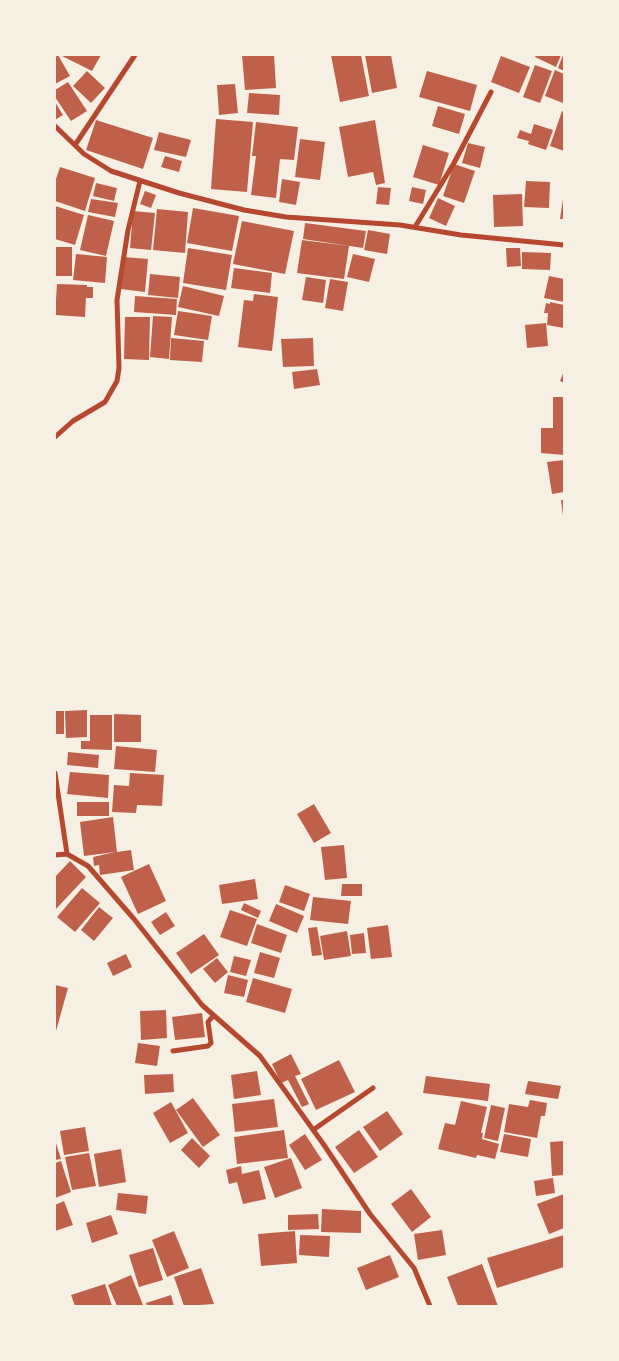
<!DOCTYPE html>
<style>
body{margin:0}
#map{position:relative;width:619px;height:1361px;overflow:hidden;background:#f6efe4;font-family:"Exo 2",sans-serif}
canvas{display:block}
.frame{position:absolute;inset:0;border:56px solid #f6efe4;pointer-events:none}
</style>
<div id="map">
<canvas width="619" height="1361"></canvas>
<div class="frame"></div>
</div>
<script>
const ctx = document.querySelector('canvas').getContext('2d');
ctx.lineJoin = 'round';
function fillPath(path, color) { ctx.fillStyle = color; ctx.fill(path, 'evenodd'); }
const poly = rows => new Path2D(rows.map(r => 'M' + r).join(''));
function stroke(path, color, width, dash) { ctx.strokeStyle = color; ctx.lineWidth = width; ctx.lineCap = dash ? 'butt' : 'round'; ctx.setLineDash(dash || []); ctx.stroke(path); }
fillPath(poly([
 [58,55,70,76,55,84,55,57],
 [60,55,101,55,92,71],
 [242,55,274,55,276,88,245,90],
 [331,55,361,55,369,96,340,102],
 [365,55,391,55,397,88,372,93],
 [536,55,561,55,556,67,535,57],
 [563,55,564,55,564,71,558,68],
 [501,56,530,67,519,93,491,82],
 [535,65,552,71,540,103,523,97],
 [555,70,564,74,563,103,545,96],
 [87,71,105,88,91,103,73,86],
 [427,71,477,85,470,111,419,97],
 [68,82,87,111,71,121,55,97,55,90],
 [235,84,238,113,219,115,217,85],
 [249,93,280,95,279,115,247,113],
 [55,102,63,115,55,120],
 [438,106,465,114,459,134,432,126],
 [562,111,564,112,564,151,550,146],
 [216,119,253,122,247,192,211,189],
 [96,120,153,138,143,169,86,150],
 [375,120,385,183,376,185,373,172,348,177,339,127],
 [256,122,298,127,294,160,280,159,276,198,251,195,256,156,252,156],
 [534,124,553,130,546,150,528,144,529,141,517,138,520,130,531,134],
 [159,132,191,140,186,157,154,150],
 [300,139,325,142,320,180,295,177],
 [468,143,485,147,480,168,462,163],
 [423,145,449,153,439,185,413,177],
 [165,156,182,161,179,172,161,167],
 [454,164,475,171,464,203,443,196],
 [60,167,95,178,85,211,55,201,55,182],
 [282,179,300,182,296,205,279,202],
 [526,181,550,182,549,208,524,207],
 [96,183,117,188,114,201,93,196],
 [378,187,391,188,389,205,376,204],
 [412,187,426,190,423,204,409,201],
 [145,191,156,195,151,208,140,204],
 [522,194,523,226,494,227,493,195],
 [438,198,455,206,446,226,429,218],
 [91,199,118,203,115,217,88,212],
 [563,199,564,200,564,219,560,219],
 [55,206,84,215,75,245,55,239],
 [193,208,239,216,232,251,187,243],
 [157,209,188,212,185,253,153,250],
 [133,211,155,213,151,250,130,248],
 [88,215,114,221,106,256,80,250],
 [242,221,294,231,285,274,233,264],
 [305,223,366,231,363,248,303,239],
 [368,230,390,234,387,254,364,250],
 [302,240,349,246,344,279,297,273],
 [55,247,72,247,72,276,55,276],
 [188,248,232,255,226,290,183,283],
 [506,248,520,248,521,266,507,267],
 [522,252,551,253,550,270,522,269],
 [76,254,107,257,105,283,73,280],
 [353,254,375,259,369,282,347,277],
 [124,257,148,259,145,292,121,289],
 [234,268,272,273,270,293,231,288],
 [150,274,180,277,178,298,148,295],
 [549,276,564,279,564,302,544,298],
 [306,277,326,280,323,303,302,300],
 [330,279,348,282,343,311,325,308],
 [57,284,87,285,87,287,93,287,93,298,86,298,85,317,55,315],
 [183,286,224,296,219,316,178,307],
 [254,294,278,297,272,351,238,347,244,300,253,301],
 [135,296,177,299,176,315,134,312],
 [550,302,564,305,564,328,547,325,548,313,544,313,546,303,550,304],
 [178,311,212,316,208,340,174,335],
 [153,316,172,317,169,359,150,357],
 [125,317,150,317,149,360,124,359],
 [546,323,548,346,527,348,525,325],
 [171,338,204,341,202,362,170,360],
 [313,338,314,366,283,367,281,339],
 [317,369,320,385,294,389,292,372],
 [564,371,564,383,560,381],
 [553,397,564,397,564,455,541,453,541,428,553,428],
 [564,460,564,492,552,494,547,462],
 [561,500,564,500,564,516,563,516],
 [87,710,87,737,66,738,65,711],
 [55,711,64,711,64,734,55,734],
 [114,714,141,715,141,742,114,742],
 [90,715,112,715,112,750,81,749,81,741,90,741],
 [116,746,157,750,155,772,114,769],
 [68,752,99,755,98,768,67,765],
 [70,772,109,775,108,798,67,794],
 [130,773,164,775,162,806,137,805,136,813,112,812,114,785,129,786],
 [77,802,109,802,109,816,77,816],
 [314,804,331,833,314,843,297,814],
 [113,817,117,852,131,850,134,870,100,875,99,865,94,866,93,857,115,852,84,856,80,822],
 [344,845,347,878,325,880,321,847],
 [70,861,86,877,55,910,55,877],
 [149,864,166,901,138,914,121,877],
 [255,879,258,899,222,904,219,885],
 [342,884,362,884,362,896,341,896],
 [285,885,310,894,304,911,279,902],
 [82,888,100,903,75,932,57,917],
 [313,897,351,901,348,924,310,920],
 [244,903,261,911,258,918,241,910],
 [276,904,304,916,297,933,269,921],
 [99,907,113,918,94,941,81,930],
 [230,910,257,919,247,946,220,937],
 [166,912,175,926,160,935,151,922],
 [257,924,287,935,281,953,251,943],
 [388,925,392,957,371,959,367,928],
 [317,927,322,955,312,956,308,928],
 [347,931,351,956,324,960,320,936],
 [364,933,366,953,352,954,350,935],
 [204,934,219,955,191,974,176,953],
 [260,952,280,958,274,978,254,973],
 [126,954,132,967,113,976,107,963],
 [234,956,251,960,246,976,230,972],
 [217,958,228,972,215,983,203,969],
 [228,975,248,980,244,997,224,993],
 [253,978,292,989,285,1013,246,1002],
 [55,985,68,988,56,1031,55,1031],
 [166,1010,167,1038,141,1040,140,1011],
 [202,1013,205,1037,175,1040,172,1017],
 [138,1043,160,1046,157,1066,135,1063],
 [291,1054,301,1074,295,1076,309,1104,302,1107,288,1080,281,1083,272,1064],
 [339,1060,355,1092,316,1110,301,1079],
 [257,1071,261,1095,234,1099,231,1075],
 [173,1074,174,1092,145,1094,144,1075],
 [426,1076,490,1084,488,1101,423,1093],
 [528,1081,561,1086,558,1099,525,1094],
 [193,1098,220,1135,203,1147,176,1110],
 [274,1099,278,1127,235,1132,232,1104],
 [530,1100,547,1103,545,1116,541,1116,537,1138,504,1132,509,1104,528,1107],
 [461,1101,487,1107,481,1133,483,1133,482,1139,499,1144,495,1159,477,1155,476,1158,438,1149,445,1123,455,1125],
 [171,1102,188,1133,170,1143,153,1113],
 [491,1105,505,1108,498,1141,484,1138],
 [387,1111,403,1134,380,1151,363,1127],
 [85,1127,89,1151,64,1155,60,1131],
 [284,1130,288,1158,237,1164,234,1137],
 [359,1130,378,1157,354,1173,335,1147],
 [305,1134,322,1160,305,1170,289,1145],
 [504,1134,531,1139,528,1157,500,1152],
 [192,1138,210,1156,199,1168,181,1150],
 [55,1140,61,1159,55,1160],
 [564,1141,564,1175,552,1176,550,1142],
 [121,1149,126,1182,99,1187,94,1154],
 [89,1153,96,1186,72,1190,65,1157],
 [291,1158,302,1188,275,1198,264,1167],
 [61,1161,71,1192,55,1198,55,1163],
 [241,1166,242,1174,259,1170,266,1199,243,1204,237,1182,229,1184,226,1170],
 [553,1178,555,1193,536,1196,534,1181],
 [411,1189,431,1217,412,1232,391,1204],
 [118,1193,148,1196,146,1214,116,1210],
 [564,1194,564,1228,549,1234,537,1204],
 [64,1201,73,1225,55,1231,55,1205],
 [322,1209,361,1211,361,1233,321,1232],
 [318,1214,319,1229,288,1230,288,1215],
 [111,1215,118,1234,92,1243,86,1223],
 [442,1230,446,1255,418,1260,414,1234],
 [174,1231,189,1268,167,1277,152,1240],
 [295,1231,297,1263,261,1266,258,1234],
 [300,1235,330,1236,329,1257,299,1255],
 [564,1235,564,1267,497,1288,487,1258],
 [153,1248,163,1280,139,1287,129,1255],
 [390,1255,399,1277,366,1290,357,1268],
 [482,1264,498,1306,458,1306,447,1277],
 [201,1268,214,1304,184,1306,174,1277],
 [131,1275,143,1305,117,1306,108,1285],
 [105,1284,112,1306,75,1306,71,1295],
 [171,1295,174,1306,147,1306,146,1303]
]), '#bf614a');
stroke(poly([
 [55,126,84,154,111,171,179,193,244,210,286,217,400,225,461,235,564,245],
 [75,145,135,55],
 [415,227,454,163,491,92],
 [55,437,73,421,105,402,117,381,119,368,117,300,128,230,140,181],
 [55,773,67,854],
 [55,855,67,854,88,866,134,919,202,1005,260,1056,324,1145,370,1214,414,1268,430,1306],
 [173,1051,208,1046,211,1043,208,1022,213,1016],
 [313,1130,373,1088]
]), '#b5482f', 5);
</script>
